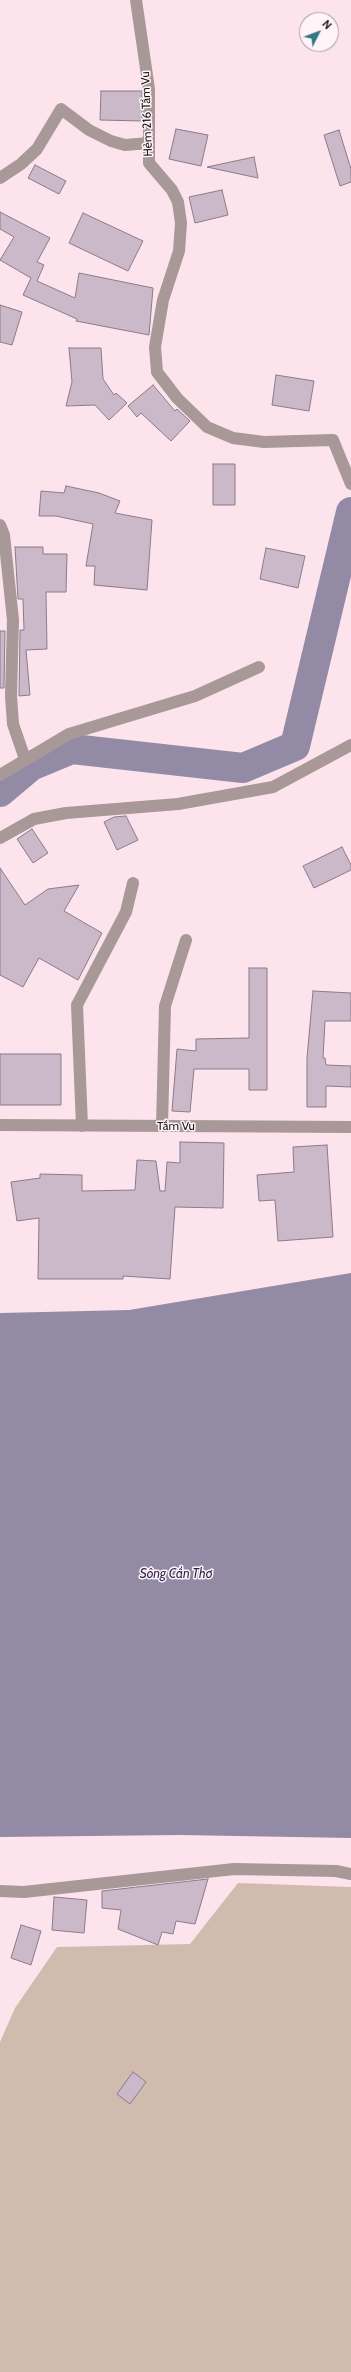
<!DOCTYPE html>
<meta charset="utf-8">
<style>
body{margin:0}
#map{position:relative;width:351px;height:2372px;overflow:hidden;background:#fce3ec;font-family:Cabin,sans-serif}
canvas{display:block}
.north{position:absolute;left:299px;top:12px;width:40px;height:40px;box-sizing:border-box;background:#fff5f8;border:1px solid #a49b9e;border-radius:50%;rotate:48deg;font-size:11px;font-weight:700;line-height:16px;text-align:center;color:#1b1316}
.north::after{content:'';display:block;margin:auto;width:14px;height:18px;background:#337687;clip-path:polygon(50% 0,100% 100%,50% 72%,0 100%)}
</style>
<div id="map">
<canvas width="351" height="2372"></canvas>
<div class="north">N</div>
</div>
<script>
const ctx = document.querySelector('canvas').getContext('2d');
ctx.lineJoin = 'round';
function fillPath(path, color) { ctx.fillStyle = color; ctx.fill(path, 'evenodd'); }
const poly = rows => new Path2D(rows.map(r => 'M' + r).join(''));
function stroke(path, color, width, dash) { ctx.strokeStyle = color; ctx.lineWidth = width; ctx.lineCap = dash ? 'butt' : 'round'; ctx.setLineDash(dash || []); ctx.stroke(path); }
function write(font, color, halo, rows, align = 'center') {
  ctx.font = font + ' Cabin,sans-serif'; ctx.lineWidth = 3; ctx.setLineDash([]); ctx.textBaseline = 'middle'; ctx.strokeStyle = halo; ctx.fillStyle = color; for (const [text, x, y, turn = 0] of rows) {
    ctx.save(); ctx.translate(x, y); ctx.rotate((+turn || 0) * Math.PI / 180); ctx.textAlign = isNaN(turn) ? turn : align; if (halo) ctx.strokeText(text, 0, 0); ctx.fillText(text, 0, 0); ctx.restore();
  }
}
fillPath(poly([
 [238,1883,351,1887,351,2372,0,2372,0,2042,15,2008,57,1947,190,1944]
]), '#d1bbaf');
fillPath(poly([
 [351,1273,351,1838,180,1835,0,1837,0,1313,129,1310]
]), '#938aa6');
stroke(poly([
 [0,792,31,766,72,749,243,768,295,746,351,512]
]), '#938aa6', 30);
const building = poly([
 [101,91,142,91,142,121,100,120,101,91],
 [176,129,208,135,201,166,169,159,176,129],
 [339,130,351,169,351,182,340,186,324,135,339,130],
 [254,157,258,178,207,167,254,157],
 [35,165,66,181,59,194,28,178,35,165],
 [222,190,228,215,195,223,189,197,222,190],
 [0,212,50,238,37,262,44,265,37,281,75,298,79,273,153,288,149,335,76,321,77,319,23,295,31,278,0,260,14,237,0,229,0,212],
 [83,213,143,241,128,271,69,243,83,213],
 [0,305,22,312,12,345,0,342,0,305],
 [69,348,101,348,103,379,114,395,116,393,127,403,109,420,95,405,66,406,72,382,69,348],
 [276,375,314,381,309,411,272,405,276,375],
 [153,385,175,411,177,409,190,421,171,441,141,413,137,417,128,406,153,385],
 [213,464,235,464,235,505,213,505,213,464],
 [66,486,99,493,120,501,115,513,152,520,147,590,94,585,95,566,86,566,93,524,56,516,39,516,41,491,64,493,66,486],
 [15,547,43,547,43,554,67,554,66,592,46,592,47,649,26,650,30,695,19,696,20,630,24,630,23,599,18,599,15,547],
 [266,548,305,556,298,588,260,579,266,548],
 [0,631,5,631,4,688,0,688,0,631],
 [126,816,138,840,117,850,104,822,114,817,126,816],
 [32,829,48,853,33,863,17,839,32,829],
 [342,847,351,865,351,870,314,888,303,866,342,847],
 [0,868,25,905,48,889,79,885,64,911,102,933,78,980,39,958,23,987,0,975,0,868],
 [249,968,267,968,267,1090,249,1090,249,1069,194,1069,190,1112,172,1111,177,1049,196,1051,196,1039,249,1038,249,968],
 [313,991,351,993,351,1021,325,1021,323,1058,325,1058,326,1065,351,1066,351,1087,326,1086,326,1107,307,1107,307,1058,313,991],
 [0,1054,61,1054,61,1105,0,1105,0,1054],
 [180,1142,224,1143,223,1208,175,1207,170,1279,123,1276,123,1279,38,1279,39,1218,17,1221,11,1182,40,1178,40,1174,82,1175,82,1191,135,1190,137,1160,156,1161,160,1191,165,1191,167,1162,180,1163,180,1142],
 [327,1145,333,1237,278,1241,275,1200,259,1201,257,1175,294,1172,293,1147,327,1145],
 [208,1879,195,1924,176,1921,173,1934,162,1932,158,1945,118,1929,121,1910,102,1908,102,1891,208,1879],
 [54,1897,87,1900,84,1933,52,1930,54,1897],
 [21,1925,41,1931,31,1965,11,1958,21,1925],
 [133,2072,146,2082,130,2104,117,2094,133,2072]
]);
fillPath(building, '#cbb9ca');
stroke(building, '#8b7b8a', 1);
stroke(poly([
 [136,0,149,89,149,163,172,190,178,202,181,223,179,251,163,300,155,347,157,372,177,398,207,427,233,438,264,442,333,440,351,484],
 [0,178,21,164,37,149,61,109,89,130,111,141,125,145,149,143],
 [0,525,4,535,13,620,11,696,13,724,25,759],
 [0,775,69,734,195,696,259,667],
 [0,838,34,819,66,813,178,804,273,787,351,745],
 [0,1125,351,1127],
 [82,1126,77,1005,126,912,133,883],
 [162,1126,165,1006,186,940],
 [0,1891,24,1892,234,1869,336,1871,351,1874]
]), '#a89897', 12);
write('12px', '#1b1316', '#fff5f8', [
 ["Hẻm 216 Tầm Vu",147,114,-92],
 ["Tầm Vu",176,1126]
]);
write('italic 13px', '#2f1f47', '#fff5f8', [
 ["Sông Cần Thơ",176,1574]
]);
</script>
